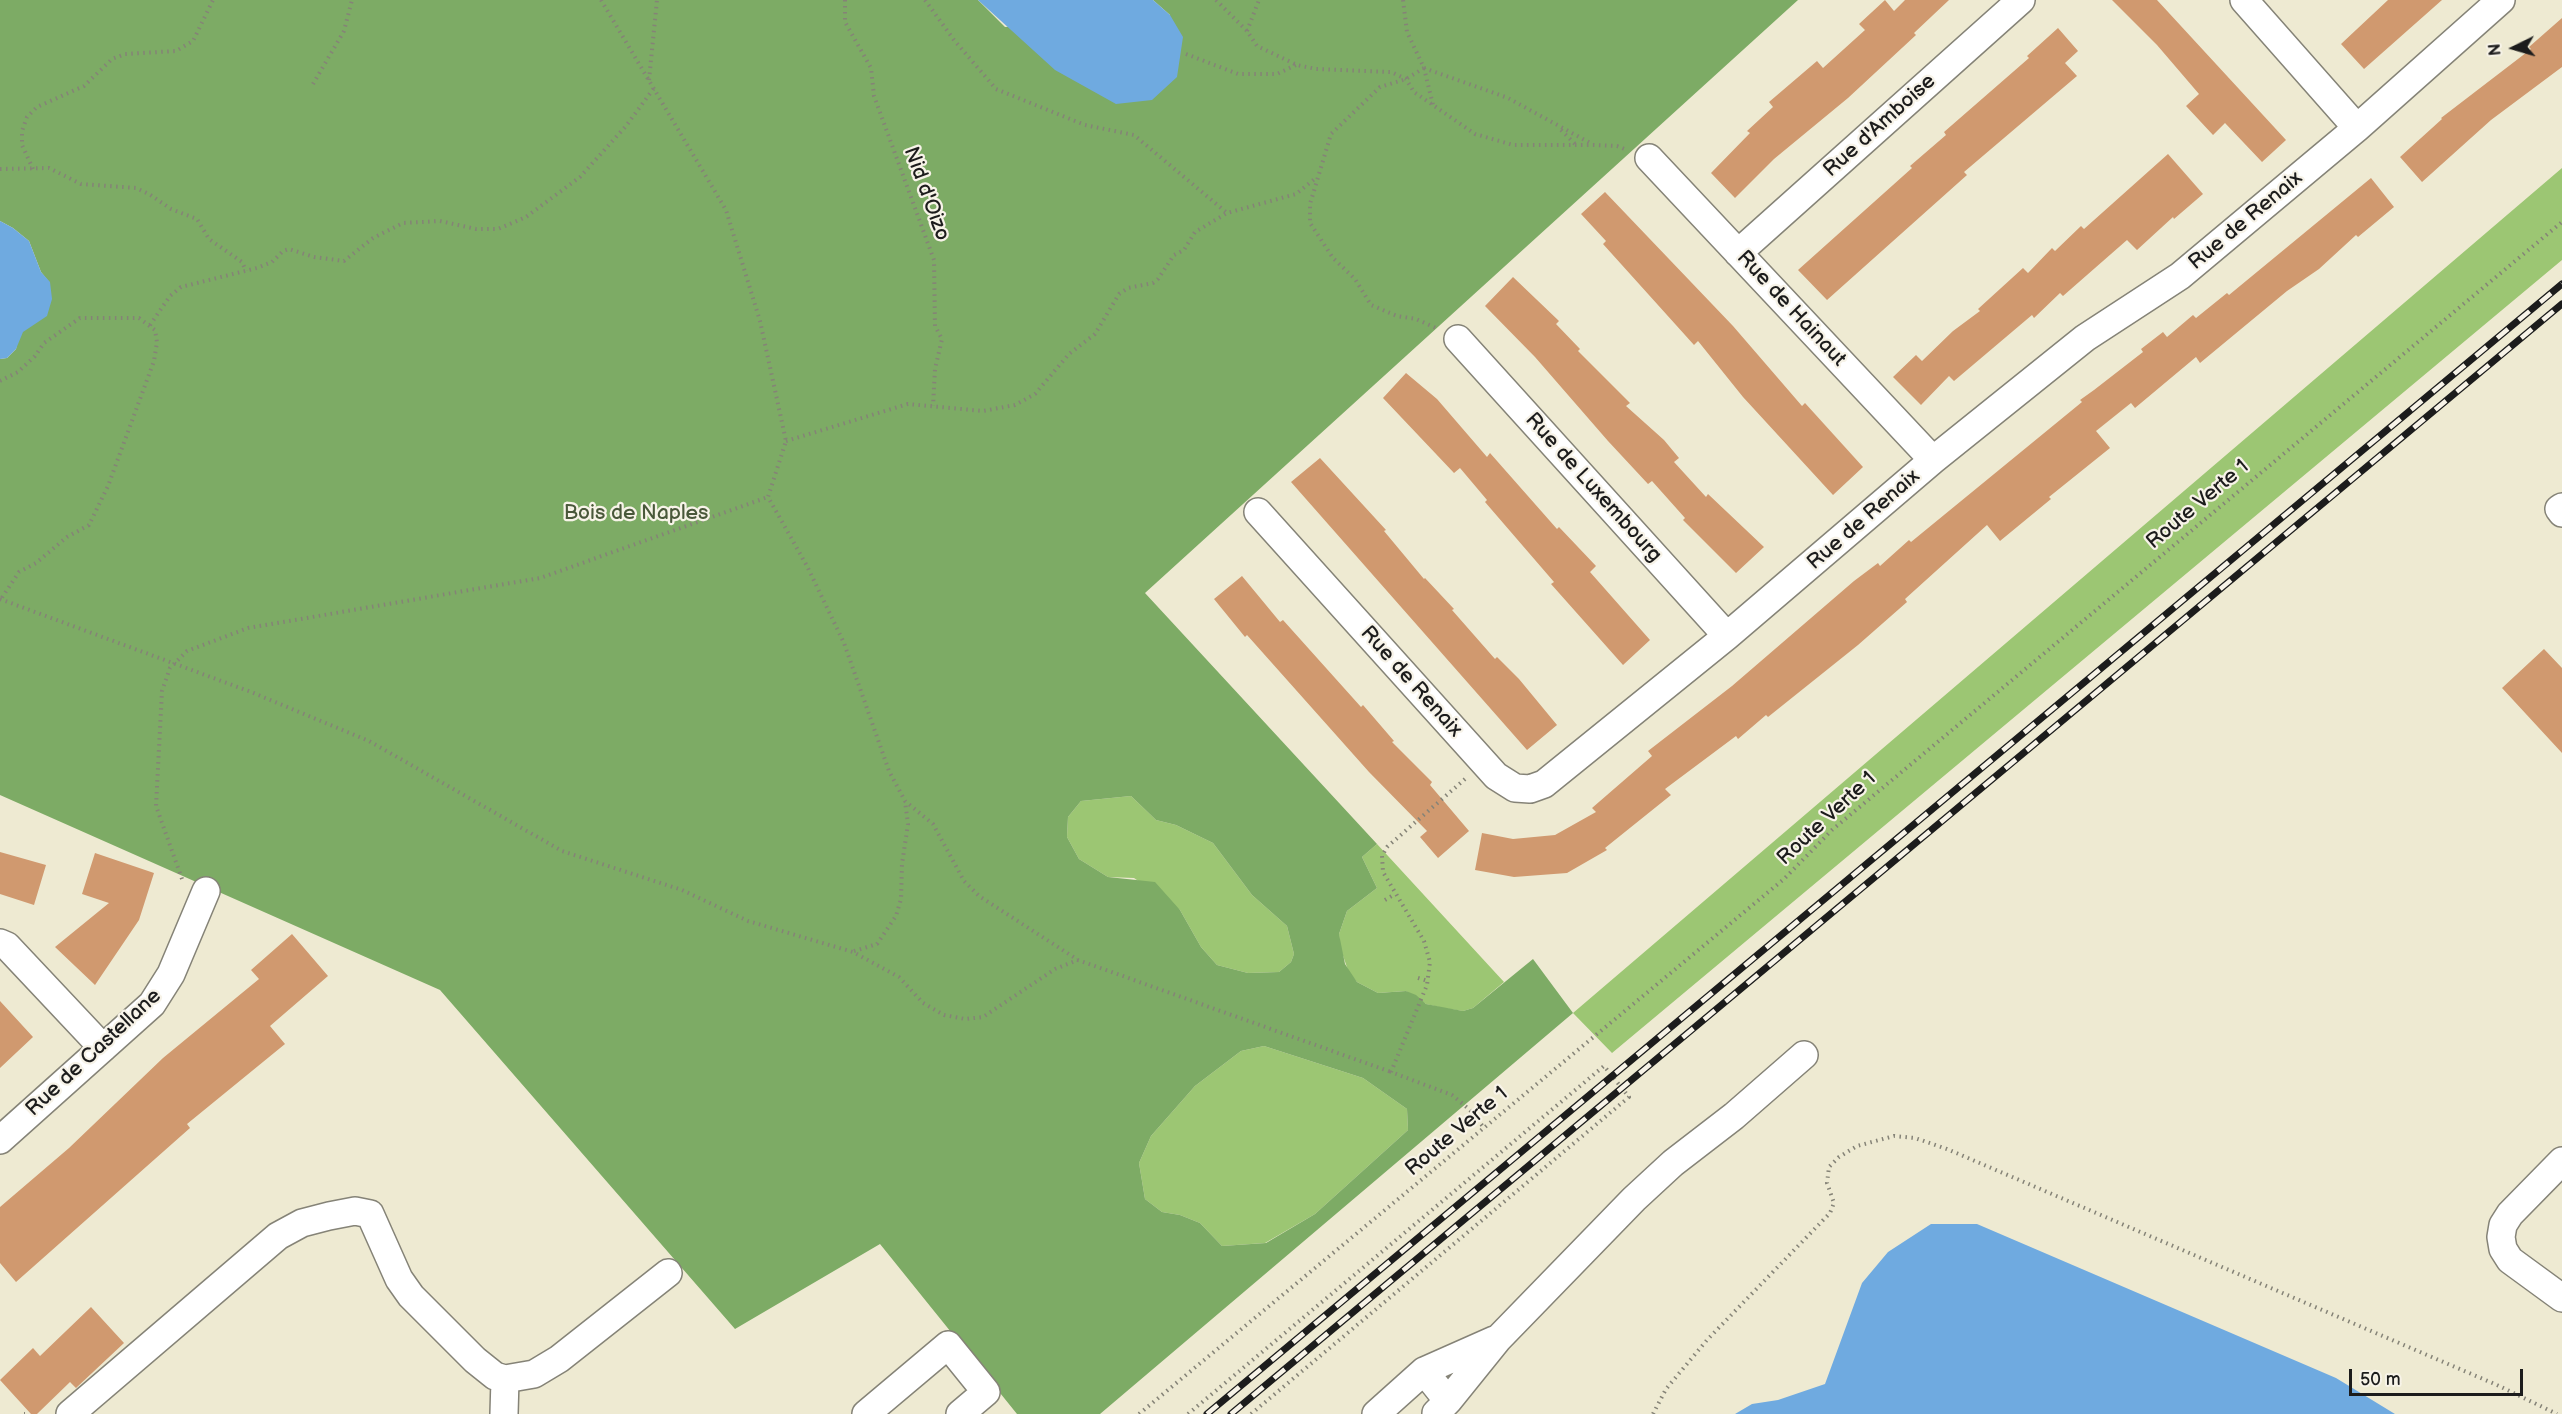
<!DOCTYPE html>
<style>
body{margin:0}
#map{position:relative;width:2562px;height:1414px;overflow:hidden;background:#eeead2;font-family:"Balsamiq Sans",sans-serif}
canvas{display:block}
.north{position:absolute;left:2484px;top:18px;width:60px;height:60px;-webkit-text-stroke:4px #f7f3e8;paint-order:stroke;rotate:265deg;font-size:16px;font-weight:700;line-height:24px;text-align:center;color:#1c1c1c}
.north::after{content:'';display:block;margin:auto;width:21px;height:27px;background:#1c1c1c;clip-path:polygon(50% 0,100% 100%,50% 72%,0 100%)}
.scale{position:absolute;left:2349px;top:1369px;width:174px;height:27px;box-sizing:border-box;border:3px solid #1c1c1c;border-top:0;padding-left:8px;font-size:18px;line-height:21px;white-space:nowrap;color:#1c1c1c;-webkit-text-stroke:4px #f7f3e8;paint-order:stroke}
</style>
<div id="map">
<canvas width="2562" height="1414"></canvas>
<div class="north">N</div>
<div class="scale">50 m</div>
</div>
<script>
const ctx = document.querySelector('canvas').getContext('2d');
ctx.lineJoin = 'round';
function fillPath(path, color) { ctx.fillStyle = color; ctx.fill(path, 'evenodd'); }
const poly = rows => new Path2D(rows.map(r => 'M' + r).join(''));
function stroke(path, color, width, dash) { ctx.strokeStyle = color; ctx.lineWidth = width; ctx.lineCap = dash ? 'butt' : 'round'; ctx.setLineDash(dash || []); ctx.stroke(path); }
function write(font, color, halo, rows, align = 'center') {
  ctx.font = font + ' "Balsamiq Sans",sans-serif'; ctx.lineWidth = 4.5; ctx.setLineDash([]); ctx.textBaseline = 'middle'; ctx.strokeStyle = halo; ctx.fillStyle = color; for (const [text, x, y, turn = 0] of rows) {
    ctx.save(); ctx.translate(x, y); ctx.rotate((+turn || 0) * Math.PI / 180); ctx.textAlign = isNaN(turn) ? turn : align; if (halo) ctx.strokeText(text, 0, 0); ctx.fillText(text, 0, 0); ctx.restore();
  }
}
fillPath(poly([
 [2562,168,2562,260,1612,1053,1573,1013],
 [1131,796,1156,820,1176,825,1213,843,1252,895,1287,926,1294,954,1291,962,1279,972,1248,973,1217,965,1201,947,1180,910,1134,878,1108,877,1079,859,1067,837,1068,817,1081,801],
 [1377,844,1504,982,1473,1008,1463,1011,1443,1008,1426,1004,1406,991,1378,993,1357,982,1349,973,1340,947,1339,934,1347,911,1377,888,1362,857],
 [1264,1046,1363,1078,1407,1109,1408,1130,1315,1214,1265,1243,1222,1246,1200,1223,1180,1215,1162,1212,1145,1199,1139,1163,1151,1136,1195,1086,1241,1051]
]), '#9cc673');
fillPath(poly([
 [0,0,978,0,1005,27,1170,15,1153,0,1798,0,1145,593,1377,844,1362,857,1377,888,1347,911,1339,934,1345,964,1357,982,1378,993,1406,991,1416,995,1426,1004,1463,1011,1473,1008,1533,959,1573,1013,1100,1414,1017,1414,880,1244,735,1329,440,990,0,795,0,359,7,358,16,349,18,339,49,282,41,272,29,241,13,228,0,221],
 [1131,796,1156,820,1176,825,1213,843,1252,895,1287,926,1294,954,1291,962,1279,972,1248,973,1217,965,1201,947,1180,910,1155,882,1108,877,1079,859,1067,837,1068,817,1081,801],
 [1264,1046,1363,1078,1407,1109,1408,1130,1315,1214,1266,1243,1222,1246,1200,1223,1180,1215,1162,1212,1145,1199,1139,1163,1151,1136,1195,1086,1241,1051]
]), '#7dab65');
fillPath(poly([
 [978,0,1153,0,1170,15,1183,37,1177,77,1152,100,1116,104,1055,70],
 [0,221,13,228,29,241,41,272,50,282,52,299,47,316,23,332,16,349,7,358,0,359],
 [1931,1224,1977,1224,2336,1378,2395,1414,1735,1414,1752,1404,1778,1400,1825,1384,1862,1283,1888,1252]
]), '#6faae0');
fillPath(poly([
 [1885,0,1894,11,1905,0,1949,0,1914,33,1916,35,1848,98,1774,159,1735,198,1711,173,1750,133,1747,131,1773,107,1769,102,1817,61,1823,68,1865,30,1859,24],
 [2112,0,2157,0,2286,140,2262,162,2225,123,2213,135,2186,106,2199,94,2157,45],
 [2388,0,2442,0,2364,69,2341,44],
 [2562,18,2562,67,2491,120,2422,182,2400,157,2442,119,2441,118,2531,49,2529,47],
 [2058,28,2078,51,2065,63,2077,76,1964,172,1967,175,1827,300,1798,270,1912,168,1910,166,1946,135,1944,132,2029,58,2027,56],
 [2168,154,2203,194,2174,219,2173,217,2137,250,2127,240,2063,296,2060,293,2034,318,2032,315,1954,381,1949,376,1921,405,1893,377,1916,355,1922,361,1953,331,1980,311,1978,309,2023,268,2028,273,2052,248,2055,251,2081,226,2084,229],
 [2371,178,2394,207,2358,237,2356,235,2319,269,2287,291,2200,363,2196,357,2135,408,2131,403,2096,431,2110,448,2049,497,2051,499,2000,541,1987,525,1905,599,1907,602,1858,645,1768,717,1766,715,1738,739,1736,736,1665,789,1671,795,1605,848,1607,850,1567,873,1514,877,1475,870,1482,833,1513,839,1555,835,1596,812,1592,808,1652,756,1648,751,1732,686,1854,581,1878,563,1880,566,1909,540,1911,542,2082,402,2080,400,2094,390,2143,352,2141,349,2163,332,2167,337,2193,315,2196,318,2227,293,2229,295],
 [1605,192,1733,326,1802,406,1805,403,1863,467,1833,495,1743,397,1698,341,1694,345,1603,244,1606,241,1581,214],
 [1513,277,1559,321,1556,324,1580,349,1578,351,1630,403,1626,406,1664,440,1679,458,1674,462,1706,497,1708,494,1764,547,1736,573,1683,520,1685,518,1652,481,1648,484,1608,441,1535,357,1485,306],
 [1406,373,1437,399,1487,457,1490,453,1557,529,1559,527,1596,566,1590,572,1650,640,1623,665,1551,584,1554,582,1485,502,1487,500,1460,468,1454,473,1383,398],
 [1320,458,1386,530,1384,531,1424,579,1425,578,1454,609,1452,610,1495,659,1497,657,1519,679,1557,725,1527,750,1291,482],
 [1242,576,1280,622,1283,620,1361,707,1363,705,1394,741,1392,742,1432,782,1430,785,1469,831,1438,858,1420,837,1427,831,1369,772,1247,635,1245,637,1214,599],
 [2544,649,2562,668,2562,753,2502,688],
 [0,852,46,865,34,905,0,894],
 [95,853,154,873,139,920,95,985,55,947,109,903,82,894],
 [292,934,328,976,270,1026,285,1044,187,1124,190,1128,16,1282,0,1263,0,1207,69,1148,163,1058,259,979,251,970],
 [0,1001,33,1037,0,1068],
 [91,1307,124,1343,76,1388,70,1382,37,1414,31,1414,0,1380,33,1348,40,1356]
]), '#d0996f');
const minor = poly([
 [2244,0,2357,128],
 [1649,158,1933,460],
 [1738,253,2021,0],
 [1458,339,1727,636],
 [2562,507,2559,509,2562,513],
 [1258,512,1496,776,1515,788,1530,789,1544,784,1727,636,1933,460,2085,338,2180,276,2357,128,2501,0],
 [0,943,7,946,103,1048],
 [0,1140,152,1004,171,974,206,891],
 [2562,1161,2510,1214,2503,1225,2501,1237,2503,1249,2510,1260,2562,1298],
 [1424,1371,1494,1340],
 [1448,1401,1498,1339,1634,1199,1673,1163,1734,1116,1804,1055],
 [70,1414,278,1236,302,1223,329,1216,355,1211,370,1214,399,1279,411,1296,475,1360,495,1376,505,1379,534,1374,559,1359,668,1273],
 [504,1414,505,1379],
 [866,1414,948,1345,986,1392,960,1414],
 [1376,1414,1424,1371,1448,1401,1436,1413]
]);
stroke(minor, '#858377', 30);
stroke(poly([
 [601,0,726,210,760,321,786,441,768,497,807,566,844,643,889,771,905,801,933,824,964,881,979,896,1078,960,1391,1072],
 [845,0,845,22,871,68,874,96,934,260,935,326,942,339,935,369,933,406],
 [925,0,954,40,996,89,1085,125,1134,135,1227,213],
 [1216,0,1247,31,1257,46,1297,65,1316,69,1391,72,1406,79,1414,92,1475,134,1513,145,1593,145,1617,146,1627,150],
 [1403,0,1407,32,1424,68,1433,105],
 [1247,31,1259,0],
 [1186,54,1238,74,1277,74,1296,65],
 [1424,68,1406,79,1380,87,1331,134,1310,204,1310,223,1333,258,1355,279,1371,305,1397,316,1416,319,1436,328],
 [1424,68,1508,98,1592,144],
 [649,80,657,0],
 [313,84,344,31,352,0],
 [1561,130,1575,144],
 [0,169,49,168,81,184,136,188,149,194,171,209,197,219,209,239,242,262,246,271],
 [33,169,22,145,22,131,27,117,37,107,84,86,112,59,125,54,176,51,193,41,213,0],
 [150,325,170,296,181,287,257,268,272,262,283,251,289,249,314,257,344,261,373,238,403,223,440,221,476,229,498,229,526,217,580,177,626,126,654,88],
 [0,381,18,372,35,356,44,343,80,318,139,318,155,330,157,342,154,361,108,486,89,525,67,537,36,563,19,572,1,599],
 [786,441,908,404,983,411,1015,405,1035,394,1069,354,1095,334,1119,294,1128,288,1153,283,1158,279,1174,255,1184,250,1195,232,1227,213,1296,194,1317,177],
 [0,599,251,692,369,741,562,851,682,890,748,921,853,952,899,977,923,1003,944,1015,965,1019,983,1017,1055,969,1078,960],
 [1465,779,1387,847,1382,856,1383,872,1424,941,1430,962,1427,985,1391,1072,1452,1095,1470,1110,1485,1129],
 [182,879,156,806,162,691,170,668,187,651,248,628,540,578,768,497],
 [1385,900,1395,894],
 [854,951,877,944,896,916,901,899,902,864,908,824,905,801],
 [1418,978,1428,981],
 [24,1414,25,1414],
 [1139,1414,1784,879,1832,830,2562,222],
 [1188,1414,1604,1066,1629,1097,1251,1414],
 [1653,1414,1666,1389,1707,1340,1830,1213,1834,1203,1827,1183,1829,1167,1839,1157,1857,1146,1894,1136,1915,1138,1947,1149,2497,1385,2557,1414]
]), '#858377', 4, [1.5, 4.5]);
stroke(minor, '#fff', 27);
const rail = poly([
 [1207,1414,2562,284],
 [1231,1414,2562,304]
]);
stroke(rail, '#1c1c1c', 7);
stroke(rail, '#f7f3e8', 4.5, [14]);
write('21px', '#1c1c1c', '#f7f3e8', [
 ["Rue d'Amboise",1880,126,-42],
 ["Nid d'Oizo",926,194,70],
 ["Rue de Renaix",2246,221,-40],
 ["Rue de Hainaut",1791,309,47],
 ["Rue de Luxembourg",1593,488,48],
 ["Route Verte 1",2198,505,-40],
 ["Rue de Renaix",1864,520,-41],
 ["Rue de Renaix",1411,682,48],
 ["Route Verte 1",1827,819,-43],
 ["Rue de Castellane",94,1053,-43],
 ["Route Verte 1",1457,1132,-40]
]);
write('21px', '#49583a', '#f7f3e8', [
 ["Bois de Naples",636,514]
]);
</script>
